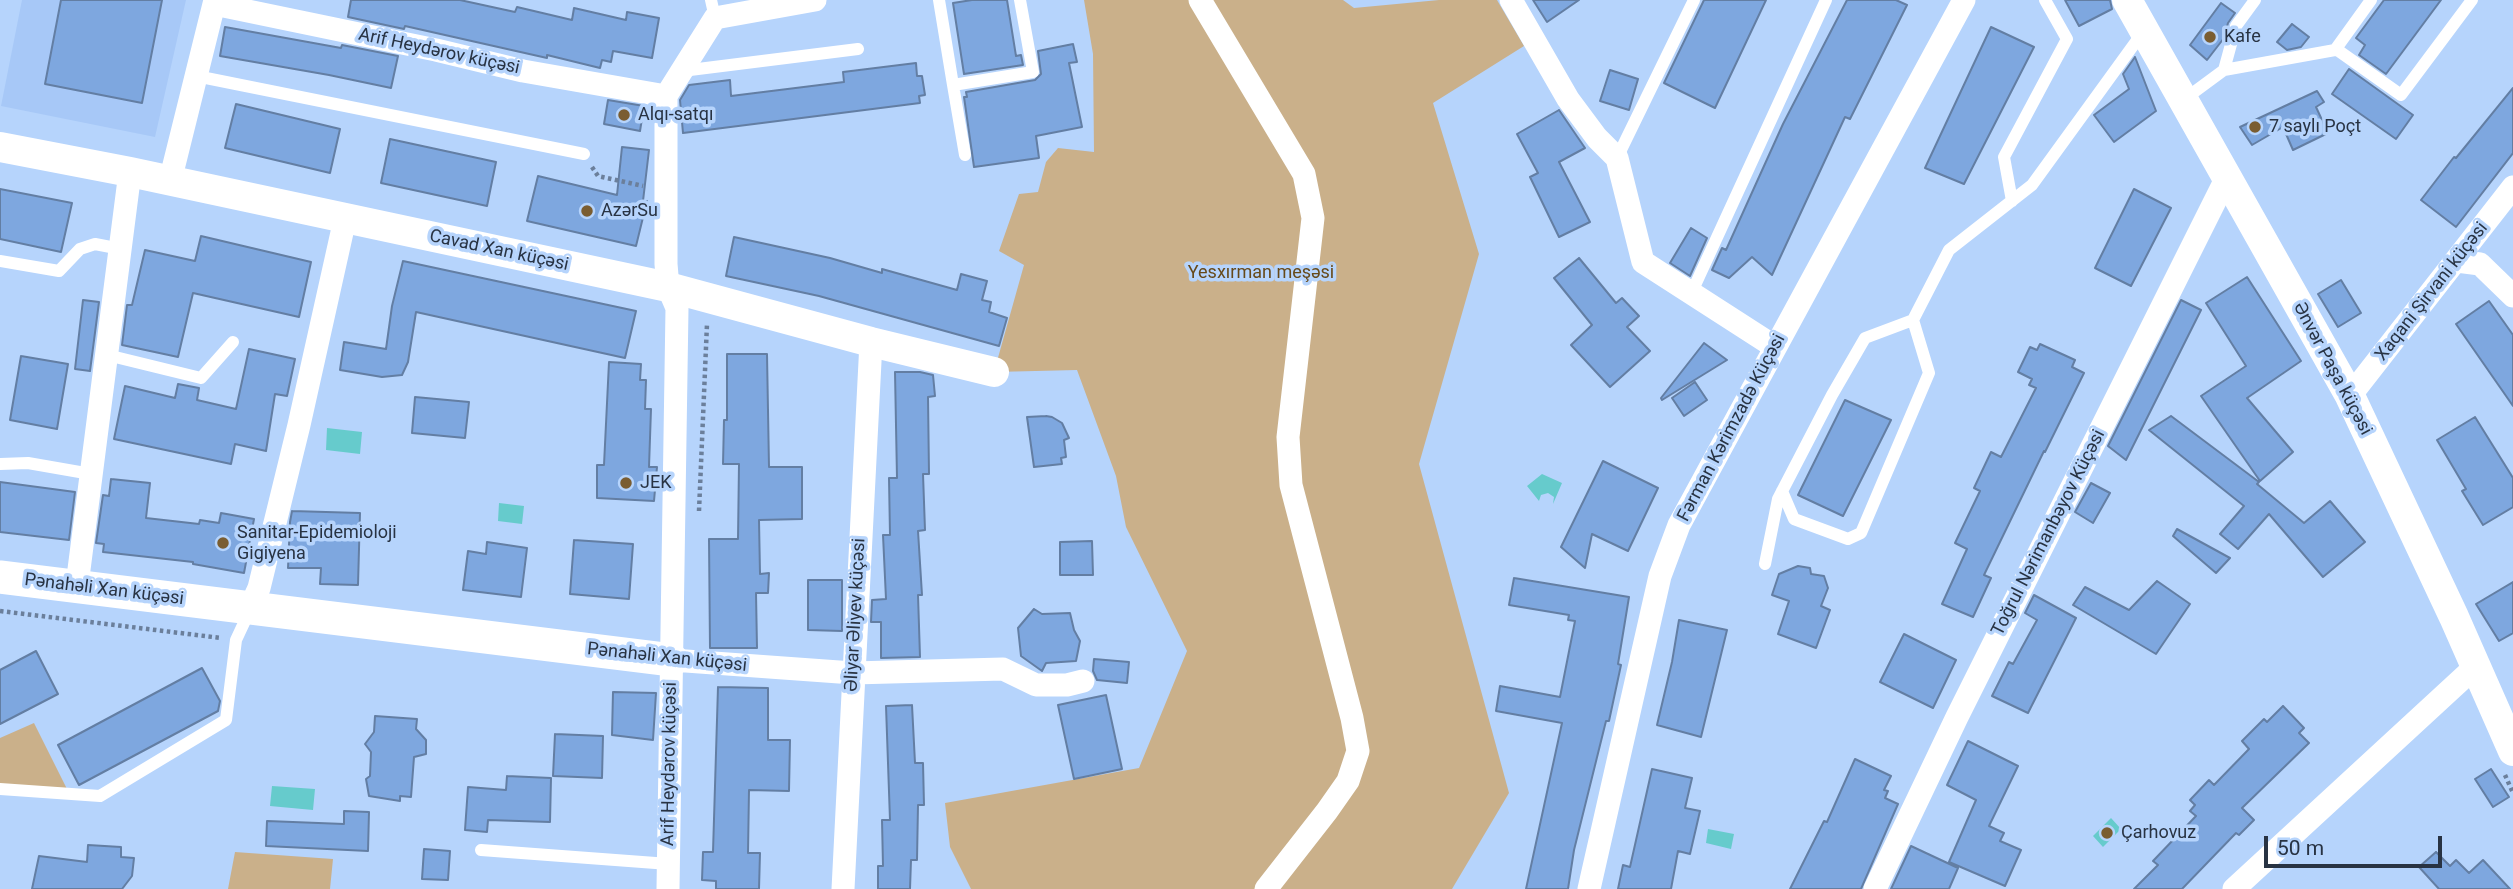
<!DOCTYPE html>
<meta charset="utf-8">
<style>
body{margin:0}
#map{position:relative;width:2513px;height:889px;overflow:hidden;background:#b6d4fc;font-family:Roboto,sans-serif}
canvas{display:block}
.scale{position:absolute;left:2264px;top:836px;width:178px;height:32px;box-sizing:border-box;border:4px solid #283343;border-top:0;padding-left:9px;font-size:21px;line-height:24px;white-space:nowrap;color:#283343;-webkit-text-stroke:5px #b6d4fc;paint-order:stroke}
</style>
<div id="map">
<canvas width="2513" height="889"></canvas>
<div class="scale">50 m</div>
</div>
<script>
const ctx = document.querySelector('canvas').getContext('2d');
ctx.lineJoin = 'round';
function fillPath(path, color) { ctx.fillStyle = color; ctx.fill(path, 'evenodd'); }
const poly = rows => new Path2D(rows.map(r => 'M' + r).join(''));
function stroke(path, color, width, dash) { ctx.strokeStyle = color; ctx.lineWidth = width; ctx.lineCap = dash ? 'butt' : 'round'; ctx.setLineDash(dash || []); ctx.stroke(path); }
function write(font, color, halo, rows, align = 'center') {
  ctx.font = font + ' Roboto,sans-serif'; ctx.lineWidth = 7; ctx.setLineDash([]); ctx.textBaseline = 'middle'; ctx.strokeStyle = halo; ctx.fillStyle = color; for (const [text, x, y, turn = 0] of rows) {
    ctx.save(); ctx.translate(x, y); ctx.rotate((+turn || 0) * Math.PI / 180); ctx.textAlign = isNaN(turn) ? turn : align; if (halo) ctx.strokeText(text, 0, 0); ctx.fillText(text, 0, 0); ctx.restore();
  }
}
fillPath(poly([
 [22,0,186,0,155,137,1,106]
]), '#a7c8f7');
fillPath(poly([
 [1084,0,1343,0,1354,8,1439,0,1497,0,1524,46,1433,103,1479,254,1419,464,1509,793,1452,889,971,889,950,847,945,803,1139,768,1187,651,1126,527,1116,476,1077,370,994,372,1024,265,999,251,1019,194,1038,192,1046,162,1058,148,1094,152,1093,54],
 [34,723,67,789,0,785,0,738],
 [235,852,333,859,330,889,228,889]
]), '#cab08a');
fillPath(poly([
 [327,428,362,432,360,454,326,450],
 [1542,474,1562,483,1553,504,1554,497,1548,493,1541,495,1539,501,1527,486],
 [499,503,524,506,522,524,498,521],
 [272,786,315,789,313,810,270,806],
 [2111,818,2121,829,2103,847,2093,836],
 [1708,829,1734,834,1731,849,1706,843]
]), '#66cbcc');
const building = poly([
 [61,0,162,0,142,103,45,84,61,0],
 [351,0,460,0,515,12,517,7,572,20,574,8,626,20,627,12,659,18,652,58,613,51,611,62,602,60,600,68,547,55,547,58,405,26,404,29,348,17,351,0],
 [972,0,1007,0,1016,56,1021,55,1023,65,964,74,953,3,972,0],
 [1533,0,1579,0,1547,22,1533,0],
 [1704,0,1766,0,1715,108,1664,83,1704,0],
 [1847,0,1896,0,1907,5,1850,119,1845,117,1772,275,1752,257,1729,278,1712,270,1722,248,1726,250,1783,124,1847,0],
 [2065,0,2110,0,2112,9,2079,26,2065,0],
 [2384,0,2441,0,2386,74,2359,55,2365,45,2356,38,2384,0],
 [2221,3,2235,13,2228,23,2224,38,2207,60,2190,45,2221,3],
 [2292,24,2309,37,2301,47,2287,50,2277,42,2292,24],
 [225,27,341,48,342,45,398,56,391,88,329,75,220,56,225,27],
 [1991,27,2034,47,1964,184,1925,168,1991,27],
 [1073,44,1077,62,1069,63,1082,127,1036,136,1039,158,974,167,964,97,967,97,966,92,1035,80,1041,74,1038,51,1073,44],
 [2135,57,2156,111,2114,142,2094,115,2129,89,2123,74,2135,57],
 [916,63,917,76,922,76,925,95,919,96,920,103,683,133,680,100,689,85,730,80,731,96,844,82,843,72,916,63],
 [2349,69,2413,115,2396,139,2332,94,2349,69],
 [1610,70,1638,79,1629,110,1600,101,1610,70],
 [2513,88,2513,153,2456,227,2421,200,2454,157,2456,158,2513,88],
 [2317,91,2324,102,2316,107,2328,133,2293,150,2283,127,2252,145,2240,127,2317,91],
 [608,100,644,106,640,131,604,124,608,100],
 [236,104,340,129,330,173,225,148,236,104],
 [1559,110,1585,148,1559,162,1590,222,1559,237,1530,177,1538,173,1517,134,1559,110],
 [390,139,496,162,487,206,381,183,390,139],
 [622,147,649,150,643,201,647,201,636,246,527,221,538,176,617,195,622,147],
 [0,189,72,203,61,252,0,239,0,189],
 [2134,189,2171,208,2131,286,2095,268,2134,189],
 [1691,228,1707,238,1690,276,1670,263,1691,228],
 [201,236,311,262,299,317,193,293,178,357,122,345,127,305,132,305,145,250,195,261,201,236],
 [734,237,830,258,882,273,882,269,957,290,961,274,987,281,982,300,991,302,989,312,1007,318,999,346,819,296,726,276,734,237],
 [1579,258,1616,303,1622,298,1639,316,1627,327,1650,351,1610,387,1571,345,1592,325,1554,278,1579,258],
 [403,261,636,311,625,358,416,312,408,362,402,375,382,377,340,370,344,342,386,349,392,306,403,261],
 [2247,277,2301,361,2247,398,2293,452,2260,481,2201,396,2246,366,2206,303,2247,277],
 [2341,280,2361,313,2338,327,2318,294,2341,280],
 [83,300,99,302,90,371,75,369,83,300],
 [2181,300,2201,310,2126,460,2108,446,2181,300],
 [2489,301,2513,335,2513,406,2456,324,2489,301],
 [1704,343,1727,360,1662,400,1661,398,1704,343],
 [2040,344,2075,360,2072,367,2084,373,2045,452,2044,451,1984,575,1991,578,1973,617,1942,604,1967,549,1955,543,1980,491,1974,488,1991,452,2001,457,2036,388,2029,385,2032,379,2018,372,2030,347,2037,350,2040,344],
 [249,349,295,359,287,396,275,394,266,451,235,444,231,464,114,439,125,386,175,398,178,384,199,388,197,400,236,409,249,349],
 [727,354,767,354,769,467,802,467,802,519,759,520,760,574,769,573,768,593,756,593,757,648,710,648,709,539,738,539,739,464,723,464,724,420,727,420,727,354],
 [21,356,68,364,57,429,10,420,21,356],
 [609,362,641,364,640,380,646,380,645,409,651,409,649,467,657,467,654,501,597,498,597,465,604,465,609,362],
 [895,372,920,372,933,375,935,396,928,397,929,474,923,474,925,530,918,531,922,595,918,595,920,657,881,658,881,622,871,622,872,600,886,599,883,535,890,535,889,478,897,478,895,372],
 [1695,382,1707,400,1684,416,1672,398,1695,382],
 [415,397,469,402,465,438,412,433,415,397],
 [1845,400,1891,420,1843,516,1798,495,1845,400],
 [1046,416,1052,417,1062,423,1069,438,1064,440,1066,457,1061,458,1062,464,1034,467,1027,417,1046,416],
 [2171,416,2259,482,2257,484,2304,523,2330,501,2365,542,2323,577,2269,514,2238,549,2220,534,2244,506,2149,430,2171,416],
 [2475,417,2513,478,2513,507,2483,525,2462,491,2466,489,2437,440,2475,417],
 [1603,461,1658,488,1628,551,1592,534,1585,568,1561,547,1603,461],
 [111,479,150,483,146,518,199,524,200,520,219,523,221,513,254,519,244,573,193,564,193,562,103,552,104,544,96,543,103,495,109,496,111,479],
 [0,482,75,492,69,540,0,532,0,482],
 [2091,483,2110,493,2093,523,2075,512,2091,483],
 [292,511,360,513,358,585,320,584,321,568,288,568,290,522,292,511],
 [2177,529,2230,558,2216,573,2173,536,2177,529],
 [574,540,633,544,629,599,570,594,574,540],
 [1092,541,1093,575,1060,575,1060,542,1092,541],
 [487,542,527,548,521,597,463,590,468,551,486,554,487,542],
 [1798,566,1810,568,1811,574,1824,576,1828,588,1821,606,1830,610,1816,648,1778,634,1789,601,1772,595,1779,574,1798,566],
 [1514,578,1629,597,1618,664,1621,665,1609,721,1606,721,1574,850,1568,889,1526,889,1562,723,1496,711,1500,686,1560,697,1575,621,1568,620,1569,615,1509,605,1514,578],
 [808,580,842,580,842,631,808,630,808,580],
 [2157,581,2190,604,2156,654,2073,605,2085,587,2129,610,2157,581],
 [2513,582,2513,633,2499,641,2476,604,2513,582],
 [2034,595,2076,618,2028,713,1992,696,2009,662,2013,664,2037,620,2025,613,2034,595],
 [1034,609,1042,614,1070,613,1074,630,1080,641,1076,661,1046,663,1042,671,1021,656,1018,628,1034,609],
 [1679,620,1727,630,1701,737,1657,725,1672,662,1679,620],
 [1904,634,1956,660,1933,708,1880,682,1904,634],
 [36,651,58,694,0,724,0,670,36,651],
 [1094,659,1129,662,1127,683,1097,680,1093,671,1094,659],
 [202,668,220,701,218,711,79,785,58,745,202,668],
 [718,687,768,688,768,740,790,740,789,791,749,790,748,853,760,853,759,889,716,889,716,881,702,880,703,852,713,852,718,687],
 [613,692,656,693,653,740,612,735,613,692],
 [1106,695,1122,769,1074,779,1058,705,1106,695],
 [912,705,915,763,923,763,924,805,918,805,917,860,911,860,910,889,878,889,878,866,883,866,882,820,890,820,886,706,912,705],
 [2283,706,2304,728,2299,733,2309,743,2242,808,2254,820,2239,835,2236,833,2182,889,2134,889,2158,865,2153,861,2196,816,2190,811,2195,805,2190,800,2209,780,2214,785,2249,749,2242,741,2264,719,2267,722,2283,706],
 [375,716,417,719,416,729,426,740,426,754,414,757,411,797,400,796,400,801,369,796,366,779,370,776,371,752,365,744,374,732,375,716],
 [555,734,603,736,602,778,553,776,555,734],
 [1968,741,2018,766,1989,826,2004,833,2000,841,2021,850,2005,886,1949,862,1976,800,1947,785,1968,741],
 [1855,759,1891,776,1884,790,1888,791,1885,798,1898,804,1861,889,1790,889,1824,821,1827,822,1855,759],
 [1652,769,1692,778,1685,808,1700,811,1690,854,1678,851,1671,889,1618,889,1623,865,1630,867,1652,769],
 [2491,769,2509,797,2493,807,2475,779,2491,769],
 [507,776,551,778,550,822,488,820,487,832,465,830,468,787,506,790,507,776],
 [344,811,369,812,368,851,266,846,267,821,344,824,344,811],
 [88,845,121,847,121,857,134,858,132,876,122,889,32,889,39,856,87,862,88,845],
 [1911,846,1958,868,1949,889,1891,889,1911,846],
 [424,849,450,851,448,880,422,879,424,849],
 [2436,852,2450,866,2456,860,2469,873,2483,860,2510,889,2439,889,2419,867,2436,852]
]);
fillPath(building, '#7ea7df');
stroke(building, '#637ea3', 2);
stroke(poly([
 [592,167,598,176,643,186],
 [699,511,707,324],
 [0,611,221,638],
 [2505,775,2513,793]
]), '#6b7f9b', 4.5, [3.5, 3.5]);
stroke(poly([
 [711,0,715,18],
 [939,0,953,85,1033,72,1020,0],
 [2336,49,2401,95,2472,0],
 [2224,70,2236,26,2255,0],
 [682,71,858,49],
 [196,76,584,154],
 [953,85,965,155],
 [2182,101,2224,70,2335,50,2371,0],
 [1617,158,1694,0],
 [2012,201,2004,157,2067,39,2045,0],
 [0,261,59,271,80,249,95,244,121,249],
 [1691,294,1826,0],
 [107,355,201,378,233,342],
 [0,464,28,463,91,474],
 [1782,491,1794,519,1848,539,1861,533,1929,373,1913,320],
 [1765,564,1778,499,1832,395,1865,338,1913,320,1949,250,2032,185,2143,32],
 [0,789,100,796,226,720,236,640,250,610],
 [481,850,669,864]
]), '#fff', 12);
stroke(poly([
 [1200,0,1304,174,1313,218,1288,437,1291,485,1352,718,1358,751,1348,781,1327,811,1266,889],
 [1511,0,1568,99,1597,138,1617,158,1643,262,1775,347],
 [214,4,436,50,523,71,666,96,715,18,815,0],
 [666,96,666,264,668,287,677,308,668,889],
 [170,181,215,0],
 [2457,261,2480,264,2513,296],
 [2350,396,2513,187],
 [77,585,130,172],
 [250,608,259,588,299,425,345,219],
 [672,660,853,673,1003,669,1036,685,1067,685,1083,681],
 [843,889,871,342],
 [1589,889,1660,576,1679,525,1964,0],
 [1875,889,1957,717,2226,179],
 [2234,889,2476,666]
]), '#fff', 23);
stroke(poly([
 [2127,0,2350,396,2454,617,2513,751],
 [0,147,130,172,668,287,871,342,994,372]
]), '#fff', 30);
stroke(poly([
 [0,577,672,660]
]), '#fff', 33);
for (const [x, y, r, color] of [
 [2210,37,7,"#7a5d31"],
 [624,115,7,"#7a5d31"],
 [2255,127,7,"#7a5d31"],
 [587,211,7,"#7a5d31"],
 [626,483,7,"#7a5d31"],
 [223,543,7,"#7a5d31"],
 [2107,833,7,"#7a5d31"]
]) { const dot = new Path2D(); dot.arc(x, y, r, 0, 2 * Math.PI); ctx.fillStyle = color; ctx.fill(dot); stroke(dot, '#b6d4fc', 2.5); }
write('18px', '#283343', '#b6d4fc', [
 ["Kafe",2224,37],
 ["Alqı-satqı",638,115],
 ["7 saylı Poçt",2269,127],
 ["AzərSu",601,211],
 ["JEK",640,483],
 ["Sanitar-Epidemioloji",237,533],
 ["Gigiyena",237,554],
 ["Çarhovuz",2121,833]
], 'left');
write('18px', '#283343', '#b6d4fc', [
 ["Arif Heydərov küçəsi",439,52,12],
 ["Cavad Xan küçəsi",499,251,12],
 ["Xaqani Şirvani küçəsi",2432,292,-52],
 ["Ənvər Paşa küçəsi",2332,369,62],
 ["Fərman Kərimzadə Küçəsi",1732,428,-62],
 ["Toğrul Nərimanbəyov Küçəsi",2049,533,-63],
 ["Pənahəli Xan küçəsi",104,590,7],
 ["Əliyar Əliyev küçəsi",856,615,-87],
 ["Pənahəli Xan küçəsi",667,658,6],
 ["Arif Heydərov küçəsi",670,764,-89]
]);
write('18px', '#664919', '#b6d4fc', [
 ["Yesxırman meşəsi",1261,273]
]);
</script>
